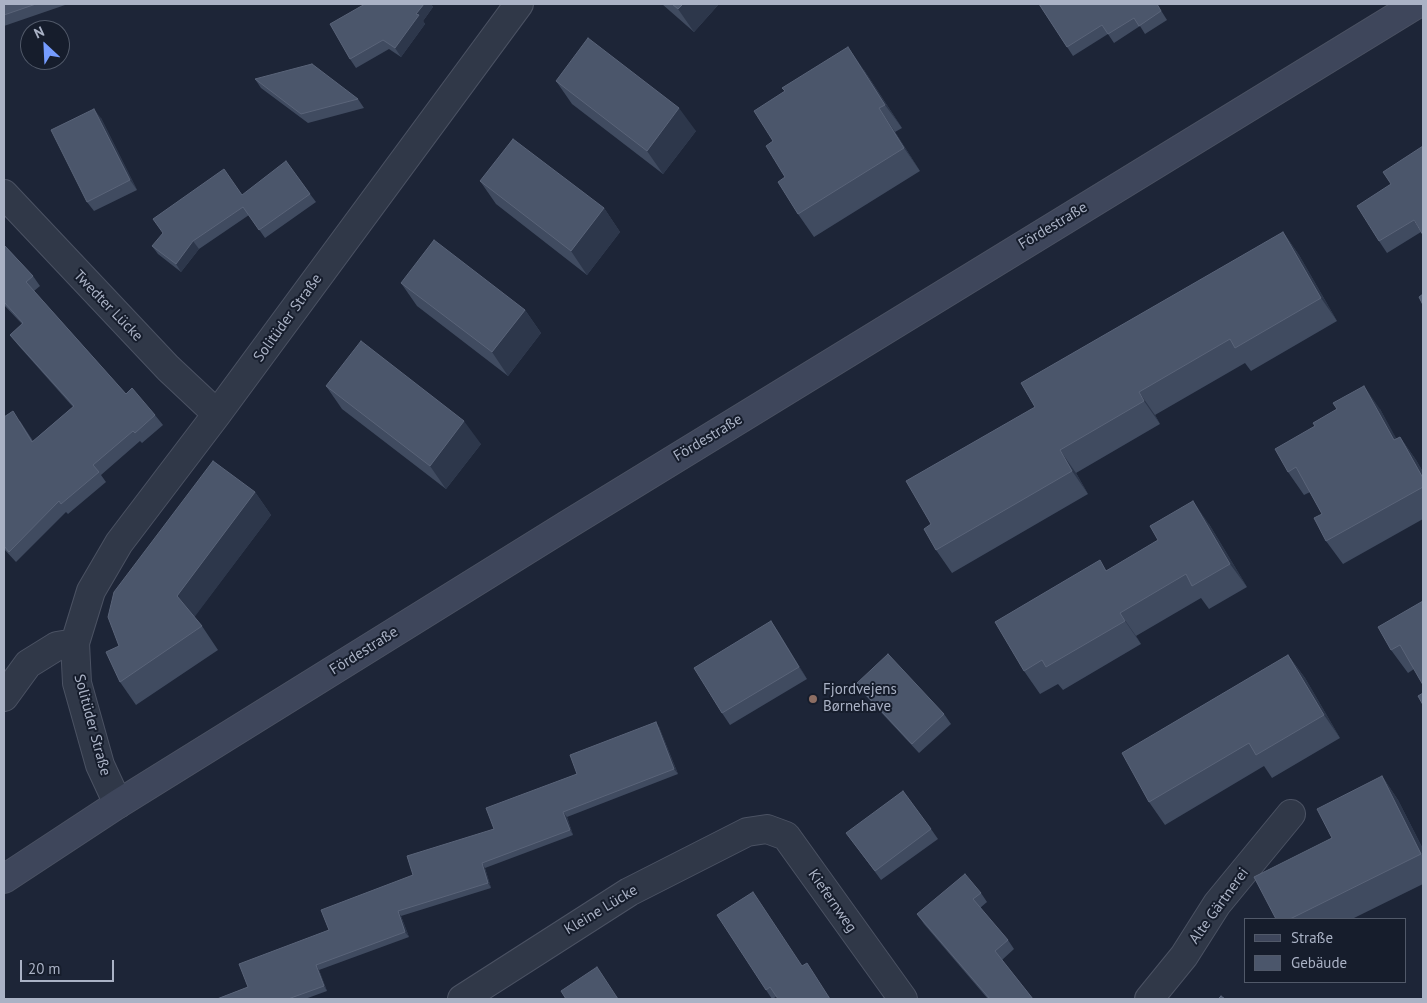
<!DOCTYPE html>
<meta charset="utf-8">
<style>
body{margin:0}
#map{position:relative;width:1427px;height:1003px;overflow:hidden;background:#1d2537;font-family:"PT Sans",sans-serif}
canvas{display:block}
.frame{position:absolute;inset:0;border:5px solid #aab2c5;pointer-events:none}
.legend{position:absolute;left:1244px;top:918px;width:162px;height:65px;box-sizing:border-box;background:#161d2c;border:1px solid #515969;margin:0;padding:6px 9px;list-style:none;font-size:15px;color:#aab2c5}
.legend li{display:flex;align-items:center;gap:10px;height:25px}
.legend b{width:25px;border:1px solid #515969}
.north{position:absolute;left:20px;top:20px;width:50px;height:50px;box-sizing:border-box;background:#161d2c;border:1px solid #515969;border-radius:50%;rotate:335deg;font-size:14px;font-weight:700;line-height:20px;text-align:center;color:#aab2c5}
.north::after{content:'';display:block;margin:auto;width:18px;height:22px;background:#759cff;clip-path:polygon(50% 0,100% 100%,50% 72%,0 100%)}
.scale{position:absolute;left:20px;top:960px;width:94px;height:22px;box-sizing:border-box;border:2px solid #aab2c5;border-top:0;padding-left:6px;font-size:15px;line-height:18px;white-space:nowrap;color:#aab2c5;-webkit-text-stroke:4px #161d2c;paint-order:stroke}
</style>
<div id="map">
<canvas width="1427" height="1003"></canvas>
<div class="frame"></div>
<ul class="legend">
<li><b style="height:6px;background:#3e465b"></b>Straße</li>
<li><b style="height:14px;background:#4b566b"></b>Gebäude</li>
</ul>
<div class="north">N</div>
<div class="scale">20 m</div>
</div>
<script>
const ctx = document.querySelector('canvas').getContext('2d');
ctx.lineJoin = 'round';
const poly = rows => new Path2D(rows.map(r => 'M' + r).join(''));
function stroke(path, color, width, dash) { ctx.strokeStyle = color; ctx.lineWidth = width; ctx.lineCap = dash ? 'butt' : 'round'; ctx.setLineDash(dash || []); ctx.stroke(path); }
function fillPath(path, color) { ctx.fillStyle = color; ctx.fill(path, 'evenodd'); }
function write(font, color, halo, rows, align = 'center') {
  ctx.font = font + ' "PT Sans",sans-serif'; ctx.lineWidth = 4; ctx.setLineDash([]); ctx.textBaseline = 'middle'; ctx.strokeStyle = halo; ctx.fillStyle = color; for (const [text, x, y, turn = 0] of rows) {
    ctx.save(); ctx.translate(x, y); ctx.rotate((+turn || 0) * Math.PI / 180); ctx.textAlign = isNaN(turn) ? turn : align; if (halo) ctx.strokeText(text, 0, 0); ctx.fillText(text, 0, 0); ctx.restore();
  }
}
const street = poly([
 [4,194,168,368,217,414],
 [4,697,28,664,57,646,75,643],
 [118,804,100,765,77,683,75,643,91,591,119,543,217,414,519,4],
 [462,999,629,892,747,832,767,829,786,836,903,999],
 [1149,999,1184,956,1217,904,1291,814]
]);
const secondary = poly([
 [4,879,118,804,567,525,1417,4]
]);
stroke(street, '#4b5263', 30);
stroke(secondary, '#4b5263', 30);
stroke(street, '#303848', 28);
stroke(secondary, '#3e465b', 28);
fillPath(poly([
 [4,4,68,4,4,26],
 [365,4,431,4,433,7,423,21,425,24,401,57,389,49,356,68,350,59],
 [662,4,719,4,694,32],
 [1039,4,1157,4,1167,20,1145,34,1140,26,1114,43,1108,34,1073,56],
 [864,70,902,128,895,132,920,171,814,237,798,214,785,177],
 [255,79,358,99,364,108,308,123,261,88],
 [556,81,696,131,663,174,572,104],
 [101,118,137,190,94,211,87,202],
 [480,181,604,208,620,232,587,275,496,204],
 [1391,184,1421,232,1387,253,1379,241],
 [310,194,316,202,265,238,249,215,199,249,181,272,158,254,152,246,242,195],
 [1283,232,1299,255,1337,321,1251,371,1245,363,1155,415,1160,424,1076,473,1088,494,952,573,936,550,931,524,1035,407],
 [4,245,33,276,40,286,34,291,126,394,155,415,163,425,142,443,140,441,101,475,106,482,68,514,66,512,16,562,4,549,4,417,20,421,33,441,73,407,18,345,10,335,22,324,4,305],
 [401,283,525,310,541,333,508,376,417,306],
 [326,386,481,444,446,489,342,409],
 [1380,409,1396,439,1400,437,1416,460,1423,472,1423,519,1343,564,1326,541,1322,514,1310,492,1304,495,1288,472],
 [255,492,271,515,194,617,202,626,218,650,136,705,120,682,119,646],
 [1209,524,1247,587,1209,609,1201,598,1136,636,1141,644,1063,690,1058,684,1040,694,1024,671,1107,570],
 [1423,601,1414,669,1408,673,1391,650],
 [771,621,779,633,807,679,730,725,722,713],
 [1288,655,1305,678,1340,738,1272,778,1264,766,1165,825,1149,802],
 [856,684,944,714,951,724,919,753,863,693],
 [659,727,678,774,567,817,573,835,485,868,491,888,401,916,409,937,319,970,327,991,305,999,217,999,248,987,329,930,413,875,494,829,577,774],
 [1382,776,1398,800,1423,849,1423,884,1352,919,1276,919,1332,838],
 [931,829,938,839,881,880,853,842],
 [753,892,776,997,772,999,766,990],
 [981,893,987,902,980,908,1008,940,1014,949,1002,960,1033,999,988,999,924,924,917,914]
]), '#404b60');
fillPath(poly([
 [424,4,431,4,433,7,423,21,425,24,401,57,395,48,416,14],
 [683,4,719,4,694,32,678,9],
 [848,47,864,70,902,128,885,105],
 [679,108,696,131,663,174,647,151],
 [879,108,895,132,920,171,904,148],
 [94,109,101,118,137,190,130,180],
 [604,208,620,232,587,275,571,251],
 [1283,232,1299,255,1337,321,1321,298],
 [193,241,199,249,181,272,176,264],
 [525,310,541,333,508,376,492,352],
 [1364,386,1380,409,1410,463,1394,440],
 [1139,392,1155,415,1160,424,1144,401],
 [464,421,481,444,446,489,430,466],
 [1400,437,1416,460,1423,472,1423,478],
 [1060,450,1076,473,1088,494,1072,471],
 [255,492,271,515,193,619,177,596],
 [1193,501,1209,524,1247,587,1230,564],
 [1120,613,1136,636,1141,644,1125,621],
 [771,621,779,633,807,679,799,667],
 [1288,655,1305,678,1340,738,1324,715],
 [656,722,659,727,678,774,674,769],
 [1382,776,1398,800,1423,849,1423,857],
 [563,812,567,817,573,835,570,830],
 [482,863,485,868,491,888,488,883],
 [398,911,401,916,409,937,405,932],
 [316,965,319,970,327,991,324,986]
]), '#2d374b');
const building = poly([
 [4,4,36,4,4,15,4,4],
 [365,4,424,4,416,14,419,15,395,48,383,40,350,59,330,24,365,4],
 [672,4,683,4,678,9,672,4],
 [1039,4,1157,4,1161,11,1139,26,1134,18,1108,34,1102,25,1067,47,1039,4],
 [588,38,679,108,647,151,556,81,588,38],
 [848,47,885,105,879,108,904,148,798,214,778,182,785,177,766,146,773,141,754,111,785,91,782,88,848,47],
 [312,64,358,99,301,114,255,79,312,64],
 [94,109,130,180,87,202,51,130,94,109],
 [513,139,604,208,571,251,480,181,513,139],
 [1423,146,1423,235,1414,220,1379,241,1357,206,1391,184,1383,172,1423,146],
 [286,161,310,194,259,230,243,207,193,241,176,264,152,246,163,233,153,219,224,169,242,195,286,161],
 [1283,232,1321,298,1235,348,1230,339,1139,392,1144,401,1060,450,1072,471,936,550,924,529,931,524,906,481,1035,407,1021,383,1283,232],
 [434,240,525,310,492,352,401,283,434,240],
 [4,245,33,276,26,282,126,394,132,388,155,415,135,433,133,431,93,465,99,472,61,504,59,501,9,552,4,546,4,417,13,411,32,442,74,406,10,335,23,323,4,302,4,245],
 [1423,294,1423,305,1419,297,1423,294],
 [361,341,464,421,430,466,326,386,361,341],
 [1364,386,1394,440,1400,437,1423,478,1423,487,1326,541,1314,518,1322,514,1296,467,1288,472,1275,449,1315,426,1313,423,1337,409,1333,403,1364,386],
 [213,461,255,492,177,596,202,626,120,682,106,652,119,646,108,617,114,592,213,461],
 [1193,501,1230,564,1192,586,1186,574,1120,613,1125,621,1046,667,1042,660,1024,671,995,622,1100,560,1106,571,1158,540,1150,526,1193,501],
 [1423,601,1423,685,1400,645,1391,650,1378,627,1423,601],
 [771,621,799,667,722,713,694,668,771,621],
 [888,654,944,714,912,744,856,684,888,654],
 [1288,655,1324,715,1256,755,1249,743,1149,802,1122,753,1288,655],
 [1423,693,1423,705,1418,696,1423,693],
 [656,722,674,769,563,812,570,830,482,863,488,883,398,911,405,932,316,965,324,986,288,999,217,999,248,987,239,964,329,930,321,910,413,875,407,856,494,829,486,808,577,774,570,755,656,722],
 [1382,776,1421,854,1290,919,1276,919,1254,877,1332,838,1317,809,1382,776],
 [903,791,931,829,875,871,846,833,903,791],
 [965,874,981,893,973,899,1008,940,995,951,1033,999,990,999,917,914,965,874],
 [753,892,802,966,807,963,830,999,778,999,770,987,766,990,717,915,753,892],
 [597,967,618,999,566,999,561,991,597,967],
 [1221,996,1225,999,1218,999,1221,996]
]);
fillPath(building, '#4b566b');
stroke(building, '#5a6479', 1);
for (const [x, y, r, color] of [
 [813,699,5,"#8d6e63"]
]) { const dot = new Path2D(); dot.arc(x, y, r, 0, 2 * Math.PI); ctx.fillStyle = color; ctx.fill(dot); stroke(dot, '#161d2c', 2); }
write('15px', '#aab2c5', '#161d2c', [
 ["Fördestraße",1053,226,-31],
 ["Twedter Lücke",108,306,46],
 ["Solitüder Straße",288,318,-54],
 ["Fördestraße",708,438,-31],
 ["Fördestraße",364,651,-32],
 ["Solitüder Straße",92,725,75],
 ["Kiefernweg",832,901,55],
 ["Alte Gärtnerei",1219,906,-54],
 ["Kleine Lücke",601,910,-31]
]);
write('15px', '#aab2c5', '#161d2c', [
 ["Fjordvejens",823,690],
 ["Børnehave",823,707]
], 'left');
</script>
